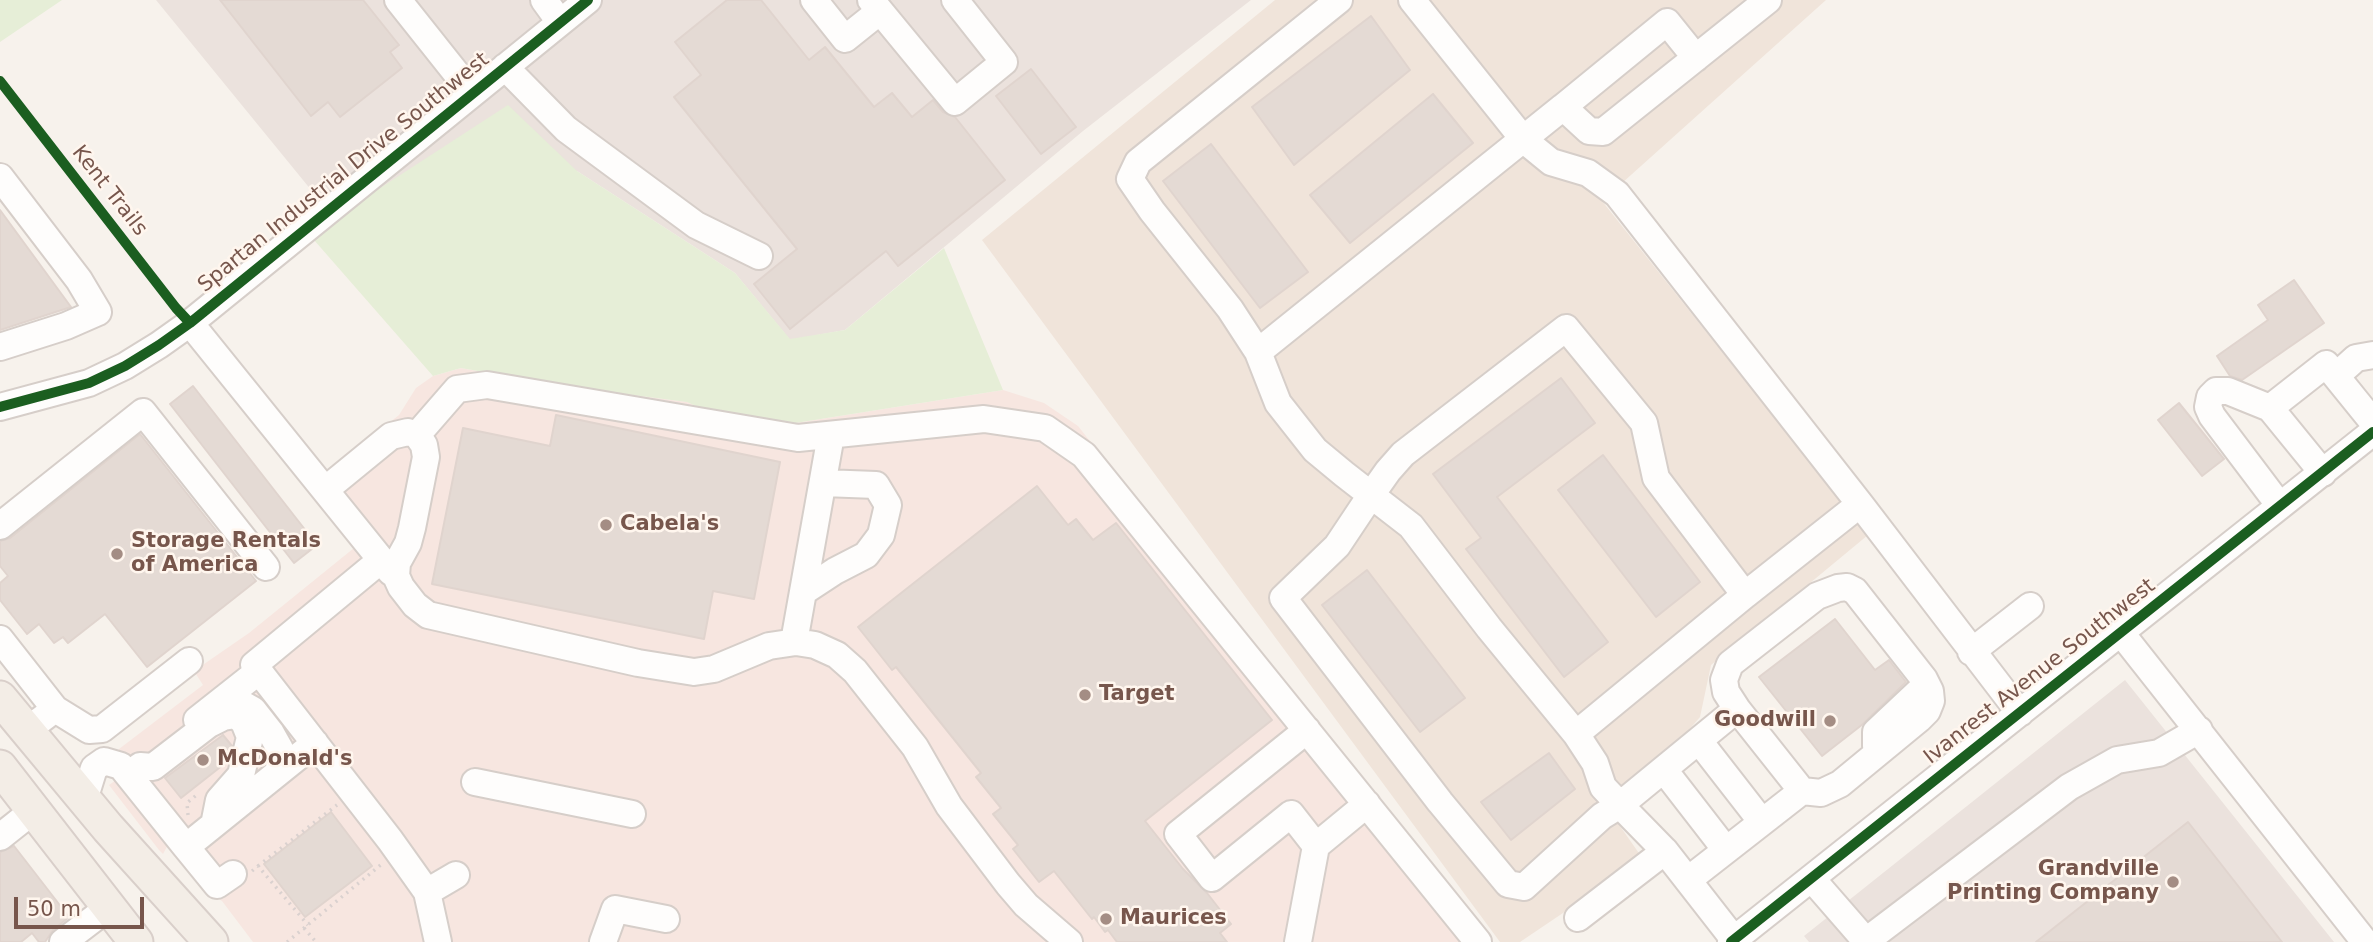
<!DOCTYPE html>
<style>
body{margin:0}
#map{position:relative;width:2373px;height:942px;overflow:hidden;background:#f7f2ec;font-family:"DejaVu Sans",sans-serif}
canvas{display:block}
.scale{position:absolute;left:14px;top:897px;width:130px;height:32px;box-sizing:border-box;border:4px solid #77564c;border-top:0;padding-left:9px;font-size:21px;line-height:24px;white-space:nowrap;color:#77564c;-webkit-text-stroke:5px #fff6ee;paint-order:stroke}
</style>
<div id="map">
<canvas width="2373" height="942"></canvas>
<div class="scale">50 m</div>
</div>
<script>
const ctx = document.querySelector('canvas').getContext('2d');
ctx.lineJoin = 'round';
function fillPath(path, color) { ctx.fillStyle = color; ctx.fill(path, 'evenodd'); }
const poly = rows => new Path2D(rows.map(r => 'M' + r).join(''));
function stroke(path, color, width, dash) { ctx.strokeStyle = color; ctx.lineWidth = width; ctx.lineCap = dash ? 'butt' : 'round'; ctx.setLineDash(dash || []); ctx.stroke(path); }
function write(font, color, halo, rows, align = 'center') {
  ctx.font = font + ' "DejaVu Sans",sans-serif'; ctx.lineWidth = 5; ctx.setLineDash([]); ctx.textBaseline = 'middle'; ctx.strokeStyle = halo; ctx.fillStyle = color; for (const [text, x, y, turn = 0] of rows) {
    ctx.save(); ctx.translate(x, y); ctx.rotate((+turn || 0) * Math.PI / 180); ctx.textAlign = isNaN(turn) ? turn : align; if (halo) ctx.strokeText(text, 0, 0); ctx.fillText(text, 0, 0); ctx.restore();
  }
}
fillPath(poly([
 [1275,0,1826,0,1602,201,1868,535,1711,665,1700,717,1688,731,1628,783,1615,819,1643,859,1520,942,1500,942,982,240]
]), '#f0e4da');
fillPath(poly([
 [461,368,556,385,687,402,728,421,764,428,1003,390,1044,403,1078,426,1485,942,253,942,222,901,211,894,169,843,163,854,159,850,109,785,119,778,111,769,119,749,203,685,194,671,249,633,354,548,307,488,399,415,416,388,433,376]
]), '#f7e6e0');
fillPath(poly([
 [156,0,1251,0,1083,131,845,330,790,340,735,273,577,171,334,218],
 [2125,680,2334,942,1809,942,1804,936]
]), '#ebe2dd');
fillPath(poly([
 [0,0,62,0,0,42],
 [508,105,577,171,735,273,790,339,845,330,944,248,1003,390,764,428,728,421,687,402,556,385,461,368,433,376,314,240,334,218]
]), '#e6eed7');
const building = poly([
 [220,0,363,0,399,45,390,52,402,68,340,117,328,102,311,116,220,0],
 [727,0,761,0,809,60,825,47,874,107,892,93,912,117,933,100,943,112,955,117,1005,180,898,266,886,251,790,329,754,284,797,249,674,97,701,75,675,42,727,0],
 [1371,16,1410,70,1294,165,1252,107,1371,16],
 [1031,69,1076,127,1041,154,996,96,1031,69],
 [1433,94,1473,143,1350,243,1310,195,1433,94],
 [1211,144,1308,272,1260,308,1163,181,1211,144],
 [0,210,71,307,0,330,0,210],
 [2294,280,2324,323,2242,380,2230,376,2217,356,2268,320,2258,305,2294,280],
 [1561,378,1595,423,1497,497,1608,642,1564,677,1466,549,1481,538,1433,474,1561,378],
 [193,386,317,545,294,563,170,404,193,386],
 [2179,403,2224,459,2202,476,2158,420,2179,403],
 [556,415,780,462,754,599,713,591,704,639,432,584,463,428,550,446,556,415],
 [140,434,256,581,147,667,105,614,68,643,63,637,54,643,39,624,27,634,0,600,0,583,8,576,0,566,0,541,10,538,140,434],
 [1603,455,1700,582,1656,617,1558,490,1603,455],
 [1037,486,1068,525,1076,519,1093,540,1116,523,1272,720,1145,821,1183,869,1207,893,1231,924,1220,933,1227,942,1117,942,1108,930,1105,932,1094,917,1092,919,1054,871,1039,882,1013,849,1018,845,993,814,1001,808,976,777,981,773,896,667,892,670,858,627,1037,486],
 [1367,570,1465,698,1420,732,1322,605,1367,570],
 [1835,619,1875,670,1889,660,1906,682,1863,724,1822,756,1759,677,1835,619],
 [223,735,232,746,228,761,181,798,165,778,223,735],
 [1549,753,1575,789,1511,840,1481,802,1549,753],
 [331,812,372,866,305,917,264,864,331,812],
 [2188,822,2282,942,2036,942,2188,822],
 [14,846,69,917,53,930,45,942,39,942,32,933,21,942,0,942,0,852,14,846]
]);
fillPath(building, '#e4dad4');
stroke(building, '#e0d4ce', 2);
const minor = poly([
 [398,0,472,93],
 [544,0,560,22],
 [814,0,845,39,880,11],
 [871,0,955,102,1004,62,955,0],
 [1339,0,1138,162,1130,179,1152,211,1230,309,1258,352,1278,403,1315,450,1344,474,1371,495,1411,526,1489,628,1576,734,1595,763,1603,787,1620,805,1602,816,1524,887,1508,884,1440,802,1283,598,1337,546,1371,495,1388,471,1403,454,1566,328,1644,423,1656,478,1745,595,1576,734],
 [1412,0,1524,140,1551,162,1588,173,1617,194,1860,504,2020,713],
 [505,67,566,129,696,225,759,256],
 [1563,107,1667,22,1696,58],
 [0,177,79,280,98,312,66,326,0,347],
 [190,323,391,572],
 [1258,352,1563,107,1589,131,1603,132,1768,0],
 [2336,376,2356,358,2373,355],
 [0,407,89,383,125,366,159,345,190,323,588,0],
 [2270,408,2228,391,2216,391,2210,397,2208,407,2212,416,2280,506],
 [417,435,457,389,487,385,798,438,984,419,1045,428,1084,455,1478,942],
 [2323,473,2270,408,2326,364,2373,422],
 [325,490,391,436,408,432,417,435,424,445,426,457,412,528,408,543,397,563,396,576,401,587,415,605,428,615,638,663,694,672,714,669,769,646,796,642,815,645,837,655,855,671,915,747,949,806,1008,884,1026,905,1069,942],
 [0,526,143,412,266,567],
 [381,560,254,665,390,840,427,892],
 [803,592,835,571,866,555,881,535,888,505,876,485,823,483],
 [1745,595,1860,504],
 [2121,633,2365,942],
 [0,639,55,709],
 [794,642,831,435],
 [1971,652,2030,606],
 [237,701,253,710,271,733,280,749,279,772],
 [1737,709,1726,692,1724,680,1730,664,1817,596,1838,588,1847,587,1855,591,1924,679,1930,691,1931,701,1927,711,1919,719,1840,784,1821,793,1802,791],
 [197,720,259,671],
 [26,731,55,709,89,730,102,729,189,661],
 [1699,741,1762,822],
 [1876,746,1876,732,1926,685],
 [140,766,153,767,209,724,223,717,236,715,244,722,250,737,241,775,219,800,215,820],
 [1664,770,1726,850],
 [475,782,632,814],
 [84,800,94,768,104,761,121,766,186,847,315,743],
 [0,837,34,810],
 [1316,846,1367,804],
 [186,847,217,885,233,874],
 [1812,879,1866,941,2069,787,2117,760,2159,753,2199,730],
 [1688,880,1802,791,1737,709,1620,805,1665,851,1736,942],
 [1578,918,1665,851],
 [63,942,109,907],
 [438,942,427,892,456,875],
 [603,942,615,909,666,919],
 [1298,942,1316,846,1291,814,1212,878,1178,834,1307,730],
 [1731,942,2373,432]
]);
const major = poly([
 [0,698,108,828,211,942],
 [0,767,136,942]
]);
stroke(minor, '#d6cec9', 30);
stroke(major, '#d9cfca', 37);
stroke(poly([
 [188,815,187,803,199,793],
 [258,866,337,805],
 [252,871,258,866,308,925],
 [304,928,316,942],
 [287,942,383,863]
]), '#dad1cf', 3.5, [2, 5]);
stroke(minor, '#fefdfc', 26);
stroke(major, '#f3ede6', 33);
stroke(poly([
 [0,81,176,308,190,323],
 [0,407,89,383,125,366,159,345,190,323,588,0],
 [1731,942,2373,432]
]), '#1b5e20', 10);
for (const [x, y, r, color] of [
 [606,525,7,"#a48d84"],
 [117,554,7,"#a48d84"],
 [1085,695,7,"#a48d84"],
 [1830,721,7,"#a48d84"],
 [203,760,7,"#a48d84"],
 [2173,882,7,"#a48d84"],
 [1106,919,7,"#a48d84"]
]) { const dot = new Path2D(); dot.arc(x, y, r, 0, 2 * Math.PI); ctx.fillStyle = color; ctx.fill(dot); stroke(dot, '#fff6ee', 2.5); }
write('21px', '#77564c', '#fff6ee', [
 ["Spartan Industrial Drive Southwest",344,173,-39],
 ["Kent Trails",109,191,52],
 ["Ivanrest Avenue Southwest",2040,672,-38]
]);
write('bold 21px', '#77564c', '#fff6ee', [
 ["Cabela's",620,525],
 ["Storage Rentals",131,542],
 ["of America",131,566],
 ["Target",1099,695],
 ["Goodwill",1816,721,"right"],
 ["McDonald's",217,760],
 ["Grandville",2159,870,"right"],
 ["Printing Company",2159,894,"right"],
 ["Maurices",1120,919]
], 'left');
</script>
